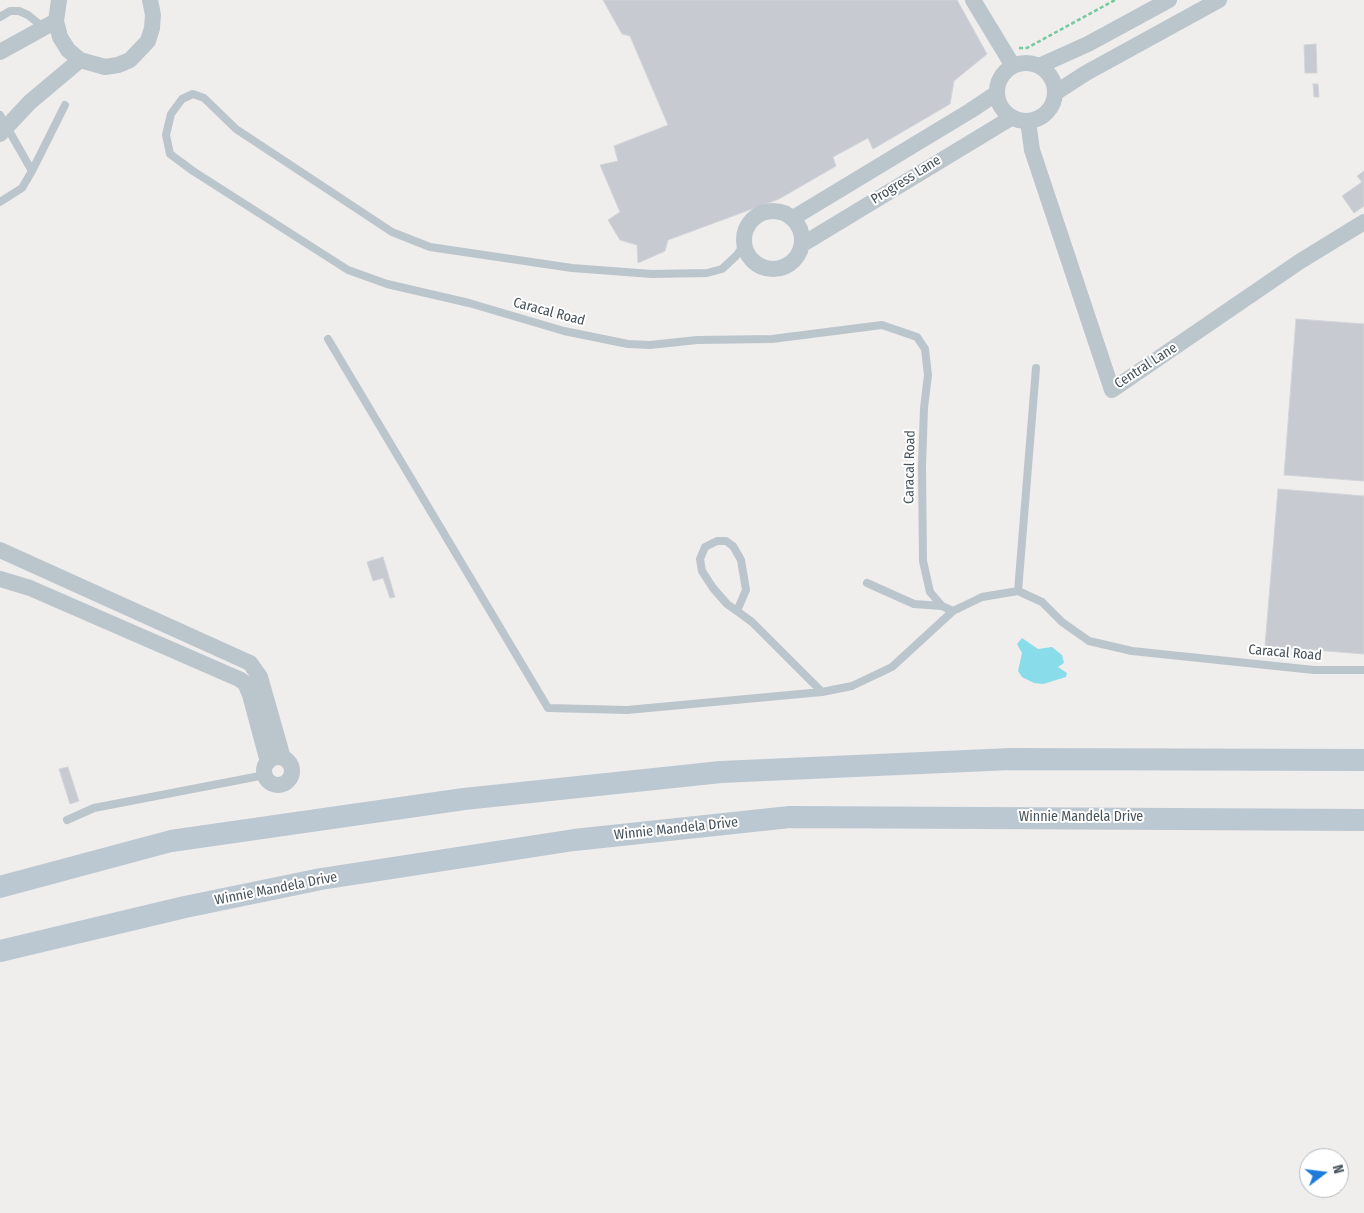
<!DOCTYPE html>
<style>
body{margin:0}
#map{position:relative;width:1364px;height:1213px;overflow:hidden;background:#f0eded;font-family:"Fira Sans Condensed",sans-serif}
canvas{display:block}
.north{position:absolute;left:1299px;top:1148px;width:50px;height:50px;box-sizing:border-box;background:#fff;border:1px solid #b5babd;border-radius:50%;rotate:75deg;font-size:14px;font-weight:700;line-height:20px;text-align:center;color:#46525a}
.north::after{content:'';display:block;margin:auto;width:18px;height:22px;background:#1d7cda;clip-path:polygon(50% 0,100% 100%,50% 72%,0 100%)}
</style>
<div id="map">
<canvas width="1364" height="1213"></canvas>
<div class="north">N</div>
</div>
<script>
const ctx = document.querySelector('canvas').getContext('2d');
ctx.lineJoin = 'round';
function fillPath(path, color) { ctx.fillStyle = color; ctx.fill(path, 'evenodd'); }
const poly = rows => new Path2D(rows.map(r => 'M' + r).join(''));
function stroke(path, color, width, dash) { ctx.strokeStyle = color; ctx.lineWidth = width; ctx.lineCap = dash ? 'butt' : 'round'; ctx.setLineDash(dash || []); ctx.stroke(path); }
function write(font, color, halo, rows, align = 'center') {
  ctx.font = font + ' "Fira Sans Condensed",sans-serif'; ctx.lineWidth = 4; ctx.setLineDash([]); ctx.textBaseline = 'middle'; ctx.strokeStyle = halo; ctx.fillStyle = color; for (const [text, x, y, turn = 0] of rows) {
    ctx.save(); ctx.translate(x, y); ctx.rotate((+turn || 0) * Math.PI / 180); ctx.textAlign = isNaN(turn) ? turn : align; if (halo) ctx.strokeText(text, 0, 0); ctx.fillText(text, 0, 0); ctx.restore();
  }
}
fillPath(poly([
 [1022,638,1038,649,1052,647,1062,655,1064,663,1058,667,1067,673,1066,677,1043,684,1034,683,1022,677,1018,671,1022,653,1017,644]
]), '#89dce9');
const building = poly([
 [603,0,957,0,987,54,954,81,950,104,873,149,868,138,833,157,836,166,779,199,668,240,665,251,638,263,637,245,620,240,608,220,620,212,600,165,618,161,614,146,668,125,630,36,622,34,603,0],
 [1316,44,1317,73,1305,73,1304,45,1316,44],
 [1313,84,1318,84,1319,97,1314,97,1313,84],
 [1364,171,1364,206,1354,213,1342,196,1362,182,1357,176,1364,171],
 [1296,319,1364,324,1364,481,1284,475,1296,319],
 [1278,489,1364,496,1364,654,1265,646,1278,489],
 [383,557,395,597,390,598,383,578,373,581,367,562,383,557],
 [68,767,79,801,70,804,59,769,68,767]
]);
fillPath(building, '#c7cad0');
stroke(building, '#d1d4d9', 1);
stroke(poly([
 [1019,48,1027,48,1115,0]
]), '#74ca9a', 2.5, [4, 2.5]);
stroke(poly([
 [0,17,10,11,19,11,28,15,44,28],
 [0,115,32,171,22,188,0,202],
 [32,171,65,105],
 [744,245,736,256,722,269,707,273,652,274,572,268,430,247,392,232,236,129,204,98,193,94,182,99,171,114,166,135,170,154,193,171,348,270,387,284,469,303,564,331,628,344,650,345,697,340,772,339,882,325,917,337,925,349,928,375,924,408,922,466,923,561,930,592,942,606,953,611,982,597,1018,591,1042,602,1062,622,1089,641,1132,651,1314,670,1364,670],
 [328,339,548,708,627,710,822,692],
 [867,583,914,604,942,606],
 [1018,591,1036,368],
 [737,611,746,590,741,560,733,546,726,541,717,541,705,547,700,559,702,571,713,588,727,604,737,611,752,622,822,692,852,686,892,667,953,611],
 [67,820,94,808,265,775]
]), '#bbc5cc', 8);
stroke(poly([
 [59,0,56,21,60,37,68,50,80,60,105,67,118,65,130,60,148,41,152,28,153,15,150,0],
 [973,0,1013,66],
 [0,52,56,21],
 '997 92a29 29 0 1 1 58 0a29 29 0 1 1-58 0Z',
 [1039,66,1088,44,1169,0],
 [1055,93,1086,73,1219,0],
 [1028,121,1032,150,1112,390,1299,262,1364,222],
 [0,134,30,102,80,60],
 '744 240a29 29 0 1 1 58 0a29 29 0 1 1-58 0Z',
 [793,218,970,111,997,93],
 [803,244,1011,118],
 [0,550,250,663,260,677,283,758],
 [0,579,30,588,239,679,245,683,250,695,268,762],
 '264 771a14 14 0 1 1 28 0a14 14 0 1 1-28 0Z'
]), '#bbc5cc', 16);
stroke(poly([
 [0,887,171,841,464,799,721,772,1011,759,1364,760],
 [0,951,185,907,321,879,574,840,790,817,1364,820]
]), '#bbc7d1', 22);
write('14px', '#46525a', '#fff', [
 ["Progress Lane",906,180,-32],
 ["Caracal Road",549,312,15],
 ["Central Lane",1146,366,-33],
 ["Caracal Road",910,467,-89],
 ["Caracal Road",1285,653,5],
 ["Winnie Mandela Drive",1081,817],
 ["Winnie Mandela Drive",676,829,-6],
 ["Winnie Mandela Drive",276,889,-11]
]);
</script>
